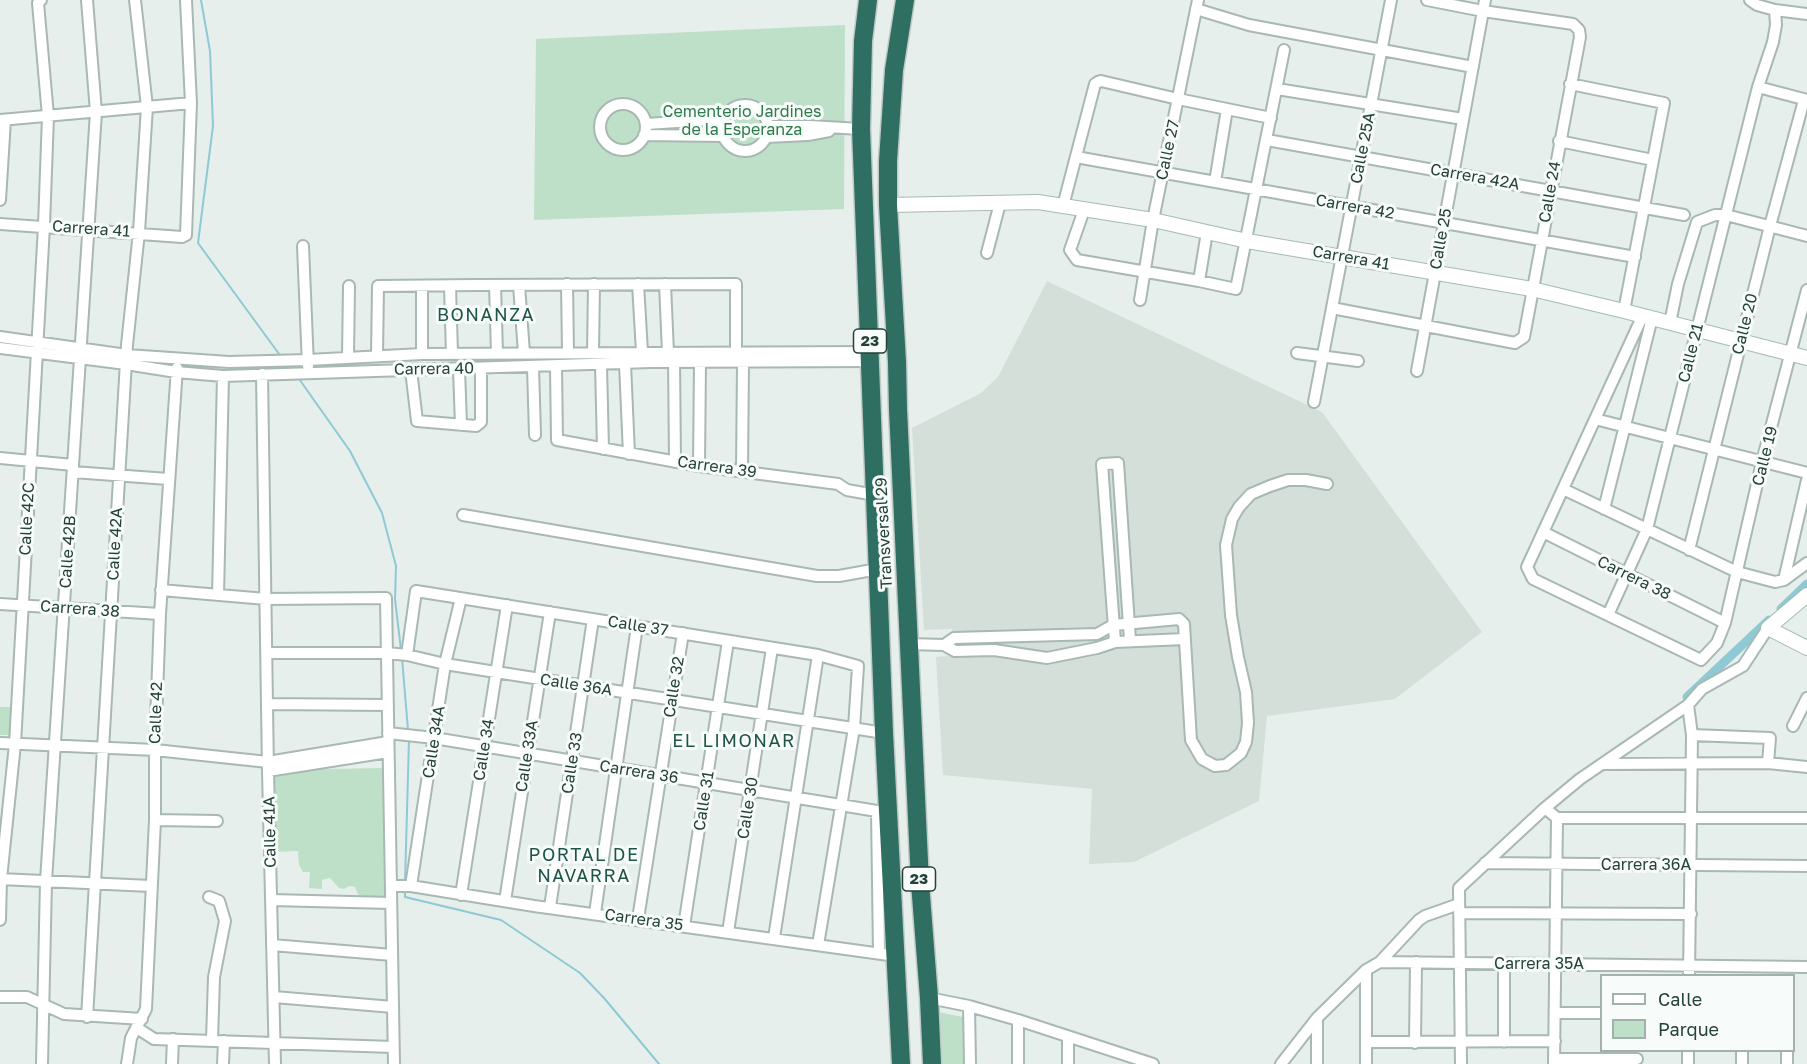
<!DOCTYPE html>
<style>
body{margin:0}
#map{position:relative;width:1807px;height:1064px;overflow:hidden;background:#e6efeb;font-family:"Golos Text",sans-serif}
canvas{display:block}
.legend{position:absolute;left:1600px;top:974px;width:195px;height:78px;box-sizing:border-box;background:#f7fbf9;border:2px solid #a3b1ad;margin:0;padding:8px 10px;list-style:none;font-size:18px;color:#24423a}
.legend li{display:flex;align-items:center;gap:12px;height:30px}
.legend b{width:30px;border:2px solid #a3b1ad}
</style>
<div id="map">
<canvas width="1807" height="1064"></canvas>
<ul class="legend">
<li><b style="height:8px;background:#fff"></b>Calle</li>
<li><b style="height:16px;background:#bfe0c8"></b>Parque</li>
</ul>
</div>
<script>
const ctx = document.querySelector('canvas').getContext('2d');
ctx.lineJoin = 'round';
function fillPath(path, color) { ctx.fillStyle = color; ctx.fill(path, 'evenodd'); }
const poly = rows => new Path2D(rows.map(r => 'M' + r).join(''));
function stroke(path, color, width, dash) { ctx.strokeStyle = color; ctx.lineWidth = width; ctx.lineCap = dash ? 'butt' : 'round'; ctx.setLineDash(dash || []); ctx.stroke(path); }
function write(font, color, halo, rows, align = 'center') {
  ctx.font = font + ' "Golos Text",sans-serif'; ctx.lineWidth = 6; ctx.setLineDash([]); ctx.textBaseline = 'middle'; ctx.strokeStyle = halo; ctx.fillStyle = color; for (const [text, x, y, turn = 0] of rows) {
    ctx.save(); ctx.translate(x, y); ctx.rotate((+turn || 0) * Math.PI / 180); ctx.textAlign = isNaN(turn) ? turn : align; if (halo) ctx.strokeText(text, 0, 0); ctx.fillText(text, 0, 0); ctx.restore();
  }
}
fillPath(poly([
 [1047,281,1322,412,1482,632,1395,699,1267,716,1259,801,1134,862,1089,864,1092,789,943,775,936,657,956,655,952,629,924,630,912,428,981,393,998,377]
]), '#d4dfda');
fillPath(poly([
 [845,25,844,209,534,220,536,39],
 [0,707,15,707,12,735,0,735],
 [384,768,387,896,359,896,355,887,349,886,344,889,339,888,330,878,322,880,322,889,309,888,310,872,303,872,299,865,298,851,271,852,270,770],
 [938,1012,963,1017,963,1064,941,1064]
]), '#bfe0c8');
stroke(poly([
 [201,0,210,51,213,126,198,243,282,358],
 [297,376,350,451,382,513,396,566,395,599,401,650],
 [402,658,408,730],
 [405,883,409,739],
 [405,889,405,897,501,920,580,973,604,998,659,1064]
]), '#8ec9d4', 2);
stroke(poly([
 [1781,609,1807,584],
 [1687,697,1769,620]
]), '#8ec9d4', 9);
const street = poly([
 [1750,0,1757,5,1775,10,1807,14],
 [1196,9,1249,25,1473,67],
 [1570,84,1664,103,1624,311],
 [1758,87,1807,100],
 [1277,89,1463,119],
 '600 127a23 23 0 1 1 46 0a23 23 0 1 1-46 0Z',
 '722 128a23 23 0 1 1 46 0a23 23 0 1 1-46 0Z',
 [0,120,191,103],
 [646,124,724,119],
 [768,126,809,126,861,129],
 [644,135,724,136],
 [766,137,808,135,829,131],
 [1267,140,1684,215],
 [1559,141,1653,160],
 [1076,157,1635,257],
 [1215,182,1227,109],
 [0,200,5,120],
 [1063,206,1095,84,1098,82,1101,81,1178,99,1271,118],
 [1084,210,1070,250,1077,260,1199,281,1236,289,1284,50],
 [0,224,182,237,186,235,191,103,186,0],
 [303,246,308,366],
 [987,253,1000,203],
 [1199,281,1207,232],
 [567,284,568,352],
 [638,284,642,352],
 [665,284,668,353],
 [495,285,497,353],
 [519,285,524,353],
 [450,286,452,354],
 [1140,300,1153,220,1198,0],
 [1332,308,1515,343,1524,337,1580,37,1579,30,1573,24,1483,11,1427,0],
 [1643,315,1527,567,1533,579,1701,660,1717,643,1725,623,1762,462,1807,290],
 [1670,323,1678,284,1697,222,1715,215,1726,215,1807,236],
 [0,337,127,355,229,362,308,360,422,354,870,352],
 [0,348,126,364,176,372,223,376,651,362,870,361],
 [593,353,594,284],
 [1297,353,1358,361],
 [422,354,422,287],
 [377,356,378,286,476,285,736,284,736,352],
 [348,357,349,286],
 [674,357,675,462],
 [625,364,629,454],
 [601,365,603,449],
 [556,366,557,440,699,466,838,484,847,490,875,495],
 [533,367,535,435],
 [459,369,461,425],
 [411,370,417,421,476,426,481,422,481,368],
 [1417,371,1485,0],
 [262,374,268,771,275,1064],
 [1314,402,1391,0],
 [1595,419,1807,473],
 [0,458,73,465],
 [699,466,700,362],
 [742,471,743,363],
 [73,472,168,479],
 [1563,489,1737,572,1775,582,1784,580,1807,480],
 [1604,509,1652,318],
 [463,515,817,576,839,576,878,569],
 [1543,532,1725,623],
 [1689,550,1770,226,1804,100],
 [1784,580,1807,563],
 [161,590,266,599,386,598,394,1064],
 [218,595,223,376],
 [0,604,160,614],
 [1608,615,1647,529,1758,87,1773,42,1776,25,1775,10],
 [1115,642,1102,464,1118,463,1130,640],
 [909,644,944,645,955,651,994,650,1047,658,1097,648,1115,642,1185,639],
 [944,645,954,638,1097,634,1113,625,1179,619,1184,624,1191,740,1202,759,1215,766,1226,765,1241,753,1246,742,1248,723,1246,692,1238,657,1231,615,1226,545,1232,519,1239,507,1251,494,1270,486,1288,480,1306,480,1327,484],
 [267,653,387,653,407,655,445,664,884,733],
 [407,655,416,591,818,655,858,666,854,728,818,945],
 [267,704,388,705],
 [1688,705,1692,735,1689,976],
 [1793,726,1807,698],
 [388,733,434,738,889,813],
 [1692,735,1770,738,1768,763],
 [0,743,155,750,268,762,388,742],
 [1603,764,1768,763,1807,767],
 [268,771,388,752],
 [1545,808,1557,818,1807,818],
 [877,811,879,953],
 [155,820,217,821],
 [1485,863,1807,866],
 [0,879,151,886],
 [391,886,411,886,534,906,896,956],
 [411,886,445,664,461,598],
 [461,895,507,605],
 [209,897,219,901,225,921,214,977,212,1040],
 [271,900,391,903],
 [505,901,550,612],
 [550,907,593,619],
 [595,913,637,626],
 [1459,913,1691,914],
 [638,919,683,633],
 [0,920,1,879,15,744,44,226,48,116,38,3,41,0],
 [684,926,728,641],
 [728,932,772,648],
 [774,938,818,655],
 [272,945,392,955],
 [1380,962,1807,967],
 [1504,964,1504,1042],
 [0,997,27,997,64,1014,142,1019],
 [274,997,393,1007],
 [929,998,969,1006,1018,1020,1153,1064],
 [969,1006,970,1064],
 [1555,1013,1602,1013],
 [87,1017,127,345,139,232,147,107,135,0],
 [137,1028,154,1039,393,1047],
 [1366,1042,1555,1041],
 [1415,1043,1416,962],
 [1555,1059,1637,1059],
 [42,1064,46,881,96,112,87,0],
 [127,1064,131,1038,146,1009,155,820,155,750,160,614,177,368],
 [172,1064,173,1039],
 [223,1064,224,1041],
 [1018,1064,1018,1020],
 [1068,1064,1068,1037],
 [1281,1064,1317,1018,1366,970,1380,962,1419,920,1425,916,1459,904],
 [1317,1064,1317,1018],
 [1366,1064,1366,970],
 [1461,1064,1459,888,1545,808,1580,779,1688,705,1702,689,1743,666,1768,628],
 [1554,1064,1557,818],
 [1688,1064,1688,1050],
 [1742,1064,1742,1050],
 [1787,1064,1787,1050]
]);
const secondary = poly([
 [888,205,1038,202,1153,220,1247,241,1532,289,1624,311,1807,358],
 [1807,595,1768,628,1807,648]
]);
const highway = poly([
 [868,0,863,41,861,129,884,733,901,1064],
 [905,0,894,70,888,161,888,205,897,362,898,409,920,883,929,998,932,1064]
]);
stroke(street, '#a8b8b2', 14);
stroke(secondary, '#a4bbb3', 16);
stroke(highway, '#c2cac8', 21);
stroke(street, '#fff', 10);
stroke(secondary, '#fff', 14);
stroke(highway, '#2f6f62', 18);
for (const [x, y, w] of [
 [870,341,33],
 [919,879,33]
]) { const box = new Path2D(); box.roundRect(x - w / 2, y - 12, w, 24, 4.5); ctx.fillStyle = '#f7fbf9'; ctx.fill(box); stroke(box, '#24423a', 1.5); }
write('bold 15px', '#24423a', null, [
 ["23",870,341],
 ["23",919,879]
]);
write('16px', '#2d7a4b', '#f7fbf9', [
 ["Cementerio Jardines",742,112],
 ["de la Esperanza",742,130]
]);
write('16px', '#24423a', '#f7fbf9', [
 ["Calle 25A",1363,148,-79],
 ["Calle 27",1168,150,-78],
 ["Carrera 42A",1475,177,10],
 ["Calle 24",1550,192,-80],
 ["Carrera 42",1355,207,10],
 ["Carrera 41",91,229,4],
 ["Calle 25",1441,239,-80],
 ["Carrera 41",1351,258,10],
 ["Calle 20",1745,324,-76],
 ["Calle 21",1691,353,-76],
 ["Carrera 40",434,369,-1],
 ["Calle 19",1765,456,-76],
 ["Carrera 39",717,467,8],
 ["Calle 42C",27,519,-87],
 ["Transversal 29",884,533,-93],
 ["Calle 42A",115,544,-87],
 ["Calle 42B",68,552,-86],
 ["Carrera 38",1634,578,26],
 ["Carrera 38",80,609,4],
 ["Calle 37",638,626,9],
 ["Calle 36A",576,685,9],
 ["Calle 32",674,687,-81],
 ["Calle 42",156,713,-88],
 ["Calle 34A",434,742,-81],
 ["Calle 34",484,750,-81],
 ["Calle 33A",527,756,-81],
 ["Calle 33",572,763,-81],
 ["Carrera 36",639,772,9],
 ["Calle 31",704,801,-81],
 ["Calle 30",748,808,-81],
 ["Calle 41A",270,832,-91],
 ["Carrera 36A",1646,865],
 ["Carrera 35",644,920,8],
 ["Carrera 35A",1539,964]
]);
ctx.letterSpacing = '1.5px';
write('18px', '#1f5548', '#f7fbf9', [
 ["BONANZA",486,315],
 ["EL LIMONAR",734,741],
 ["PORTAL DE",584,855],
 ["NAVARRA",584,876]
]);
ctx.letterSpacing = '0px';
</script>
